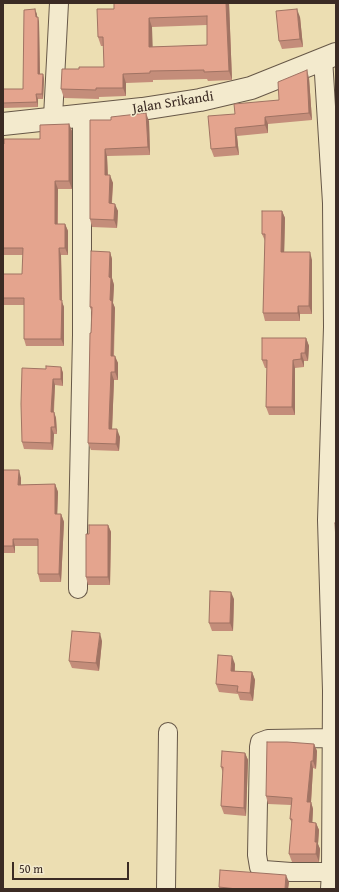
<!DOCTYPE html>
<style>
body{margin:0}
#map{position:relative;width:339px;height:892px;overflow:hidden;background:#ecdeb2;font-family:"Gentium Book Plus",serif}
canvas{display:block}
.frame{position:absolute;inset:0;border:4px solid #3b2b24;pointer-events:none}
.scale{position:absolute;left:12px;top:862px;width:117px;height:18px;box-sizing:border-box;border:2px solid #3b2b24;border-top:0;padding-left:5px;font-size:12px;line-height:14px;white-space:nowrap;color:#3b2b24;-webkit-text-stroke:3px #f3eacd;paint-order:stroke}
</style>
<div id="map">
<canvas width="339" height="892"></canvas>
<div class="frame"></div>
<div class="scale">50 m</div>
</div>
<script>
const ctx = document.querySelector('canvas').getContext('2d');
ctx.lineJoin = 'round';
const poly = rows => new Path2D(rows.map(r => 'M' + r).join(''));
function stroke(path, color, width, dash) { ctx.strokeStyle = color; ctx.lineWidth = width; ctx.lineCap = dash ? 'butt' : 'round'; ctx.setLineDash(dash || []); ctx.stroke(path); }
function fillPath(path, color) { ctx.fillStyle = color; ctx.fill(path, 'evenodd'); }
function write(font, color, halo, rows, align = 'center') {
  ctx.font = font + ' "Gentium Book Plus",serif'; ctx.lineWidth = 3; ctx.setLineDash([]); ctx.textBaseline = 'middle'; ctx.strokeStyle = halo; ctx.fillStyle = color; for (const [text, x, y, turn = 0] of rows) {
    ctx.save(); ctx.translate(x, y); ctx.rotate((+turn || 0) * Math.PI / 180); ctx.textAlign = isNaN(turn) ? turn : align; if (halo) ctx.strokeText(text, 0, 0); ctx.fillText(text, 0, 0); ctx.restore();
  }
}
const minor = poly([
 [323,58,332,203,333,327,327,520,336,520],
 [53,117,59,3],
 [327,520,332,691,331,872,330,889],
 [78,589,78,531,82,335,82,115],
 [331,738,268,739,260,742,259,747,257,855,259,867,264,870,291,872,336,872],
 [166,889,168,732]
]);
const tertiary = poly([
 [3,124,142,109,200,100,251,88,336,54]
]);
stroke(minor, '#675848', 20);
stroke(tertiary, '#675848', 24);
stroke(minor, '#f3eacd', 18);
stroke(tertiary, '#f3eacd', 22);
fillPath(poly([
 [114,3,229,3,232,80,208,81,207,79,153,80,153,82,126,83,126,96,99,97,99,99,64,98,61,89,79,69,104,67,104,46,101,46,98,37,114,9],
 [207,25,207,45,152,47,152,27],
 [37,14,37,17,39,22,40,74,43,74,44,79,43,99,38,99,38,107,3,108,3,89,23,89],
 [300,17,303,47,282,49,279,41],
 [309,78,312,120,268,124,268,133,237,136,239,155,214,157,211,149,235,114,279,100],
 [90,120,149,121,150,155,107,156,108,175,113,183,112,203,118,211,117,228,92,227,90,219],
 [69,124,72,131,72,189,58,189,58,224,65,224,68,231,68,255,61,255,62,302,64,307,64,346,26,346,24,339,24,305,3,305,3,274,22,274,23,255,3,255,3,144,40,139],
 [282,211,285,218,284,252,312,260,312,314,300,314,300,321,265,321,263,313,265,241,262,234],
 [110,252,112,259,112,278,114,285,113,303,115,308,114,356,118,363,118,380,114,380,112,429,120,437,119,451,91,450,88,443,92,313,90,307],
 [306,338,309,346,308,361,304,361,304,367,295,368,295,415,269,415,266,407,267,368,265,368,262,360],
 [61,367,63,373,63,386,55,385,54,412,56,418,57,434,54,434,53,450,24,449,22,442,46,369],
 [3,470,21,478,21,485,55,484,58,492,57,514,61,514,64,522,61,582,40,582,38,574,38,546,15,546,15,553,3,553],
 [108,525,111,532,110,585,88,585,86,577,89,534],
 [234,599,233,631,212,631,209,623],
 [102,641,99,671,72,668,69,661],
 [235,664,235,671,252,672,255,680,253,701,240,700,238,694,219,692,216,684],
 [314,744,317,751,316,769,313,768,311,802,313,809,312,823,316,823,319,830,318,844,320,849,319,862,292,862,289,854,292,823,290,819,291,805,268,804,266,796],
 [245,753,248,760,246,816,224,814,221,806,223,773,221,767],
 [289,882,288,889,219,889,219,887]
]), '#c48d7a');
fillPath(poly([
 [226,3,229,3,232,80,229,71],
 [35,9,37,14,37,22,36,17],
 [297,9,300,17,303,47,300,39],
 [38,17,39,22,40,79,38,74],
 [149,18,152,27,153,55,149,47],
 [307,70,309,78,312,120,309,113],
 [43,74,44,79,43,99,42,94],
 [123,74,126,83,126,96,123,88],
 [36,94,38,99,38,107,37,102],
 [146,113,149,121,150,155,148,147],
 [265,117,268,124,268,133,265,125],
 [69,124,72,131,72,189,69,181],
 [235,128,237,136,239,155,236,147],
 [105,149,107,156,108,183,105,175],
 [110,175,113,183,111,211,109,203],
 [55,181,58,189,57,231,55,224],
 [115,204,118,211,117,228,114,220],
 [282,211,285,218,284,260,281,252],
 [65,224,68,231,68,255,65,248],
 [59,248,61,255,62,302,64,307,64,346,61,339],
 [110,252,112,259,112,278,114,285,113,303,115,308,113,363,111,356,110,300,109,277],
 [310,252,312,260,312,314,309,306],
 [298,306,300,314,300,321,298,313],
 [306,338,309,346,308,361,305,353],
 [301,353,304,361,304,367,301,359],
 [115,356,118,363,118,380,115,372],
 [293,360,295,368,295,415,292,407],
 [61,367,63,373,63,386,61,379],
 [111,372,114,380,112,430,109,429,109,423],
 [53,379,55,385,53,419,51,412],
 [54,412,56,418,57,434,55,427],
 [51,427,54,434,53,450,51,443],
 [117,429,120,437,119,451,116,444],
 [19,470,21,478,21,492,18,485],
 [55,484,58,492,57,522,55,514],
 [61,514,64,522,61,582,59,574],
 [108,525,111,532,110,585,108,577],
 [13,539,15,546,15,553,13,546],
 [231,592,234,599,233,631,230,623],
 [100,633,102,641,99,671,96,663],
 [232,656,235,664,234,678,231,671],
 [252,672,255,680,253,701,250,693],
 [314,744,317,751,316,769,313,761],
 [245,753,248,760,246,816,244,808],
 [311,761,313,768,311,802,313,809,312,830,309,822,307,802],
 [316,823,319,830,318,844,320,849,319,862,316,854,315,842],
 [286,875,289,882,288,889,285,889]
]), '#a07363');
const building = poly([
 [114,3,226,3,229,71,204,72,204,70,150,71,150,73,123,74,123,88,96,88,96,90,61,89,62,69,79,69,79,67,104,67,103,37,98,37,97,9,114,9,114,3],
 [207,16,207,45,149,47,149,18,207,16],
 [35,9,36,17,38,17,38,74,43,74,42,94,36,94,37,102,3,103,3,89,23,89,24,10,35,9],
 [297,9,300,39,279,41,276,11,297,9],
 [307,70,309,113,265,117,265,125,235,128,236,147,211,149,208,116,235,114,234,104,279,100,278,82,307,70],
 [146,113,148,147,105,149,105,175,110,175,109,203,115,204,114,220,90,219,90,120,111,120,111,117,146,113],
 [69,124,69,181,55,181,55,224,65,224,65,248,59,248,60,300,62,300,61,339,24,339,24,298,3,298,3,274,22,274,23,248,3,248,3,144,4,144,4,139,40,139,40,125,69,124],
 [262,211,282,211,281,252,310,252,309,306,298,306,298,313,263,313,265,234,262,234,262,211],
 [91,251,110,252,109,277,111,278,110,300,112,301,111,356,115,356,115,372,111,372,109,423,109,429,117,429,116,444,88,443,90,333,91,333,92,307,90,307,91,251],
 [262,338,306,338,305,353,301,353,301,359,293,360,292,407,266,407,267,360,262,360,262,338],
 [46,366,61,367,61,379,53,379,51,412,54,412,55,427,51,427,51,443,22,442,21,404,22,368,46,369,46,366],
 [3,470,19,470,18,485,55,484,55,514,61,514,59,574,38,574,38,539,13,539,13,546,3,546,3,470],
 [335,523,336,523,336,541,335,523],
 [89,525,108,525,108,577,86,577,86,534,89,534,89,525],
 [210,591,231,592,230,623,209,623,210,591],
 [72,631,100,633,96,663,69,661,72,631],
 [218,655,232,656,231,671,252,672,250,693,237,692,238,686,216,684,218,655],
 [267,742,287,742,314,744,313,761,311,761,307,802,311,802,309,822,316,823,315,842,317,842,316,854,289,854,292,819,290,819,292,798,266,796,267,742],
 [222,751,245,753,244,808,221,806,223,767,221,767,222,751],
 [220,870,286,875,285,889,237,889,219,887,220,870]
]);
fillPath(building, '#e4a48e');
stroke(building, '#a07363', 1);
write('14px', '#3b2b24', '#f3eacd', [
 ["Jalan Srikandi",173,103,-9]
]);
</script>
